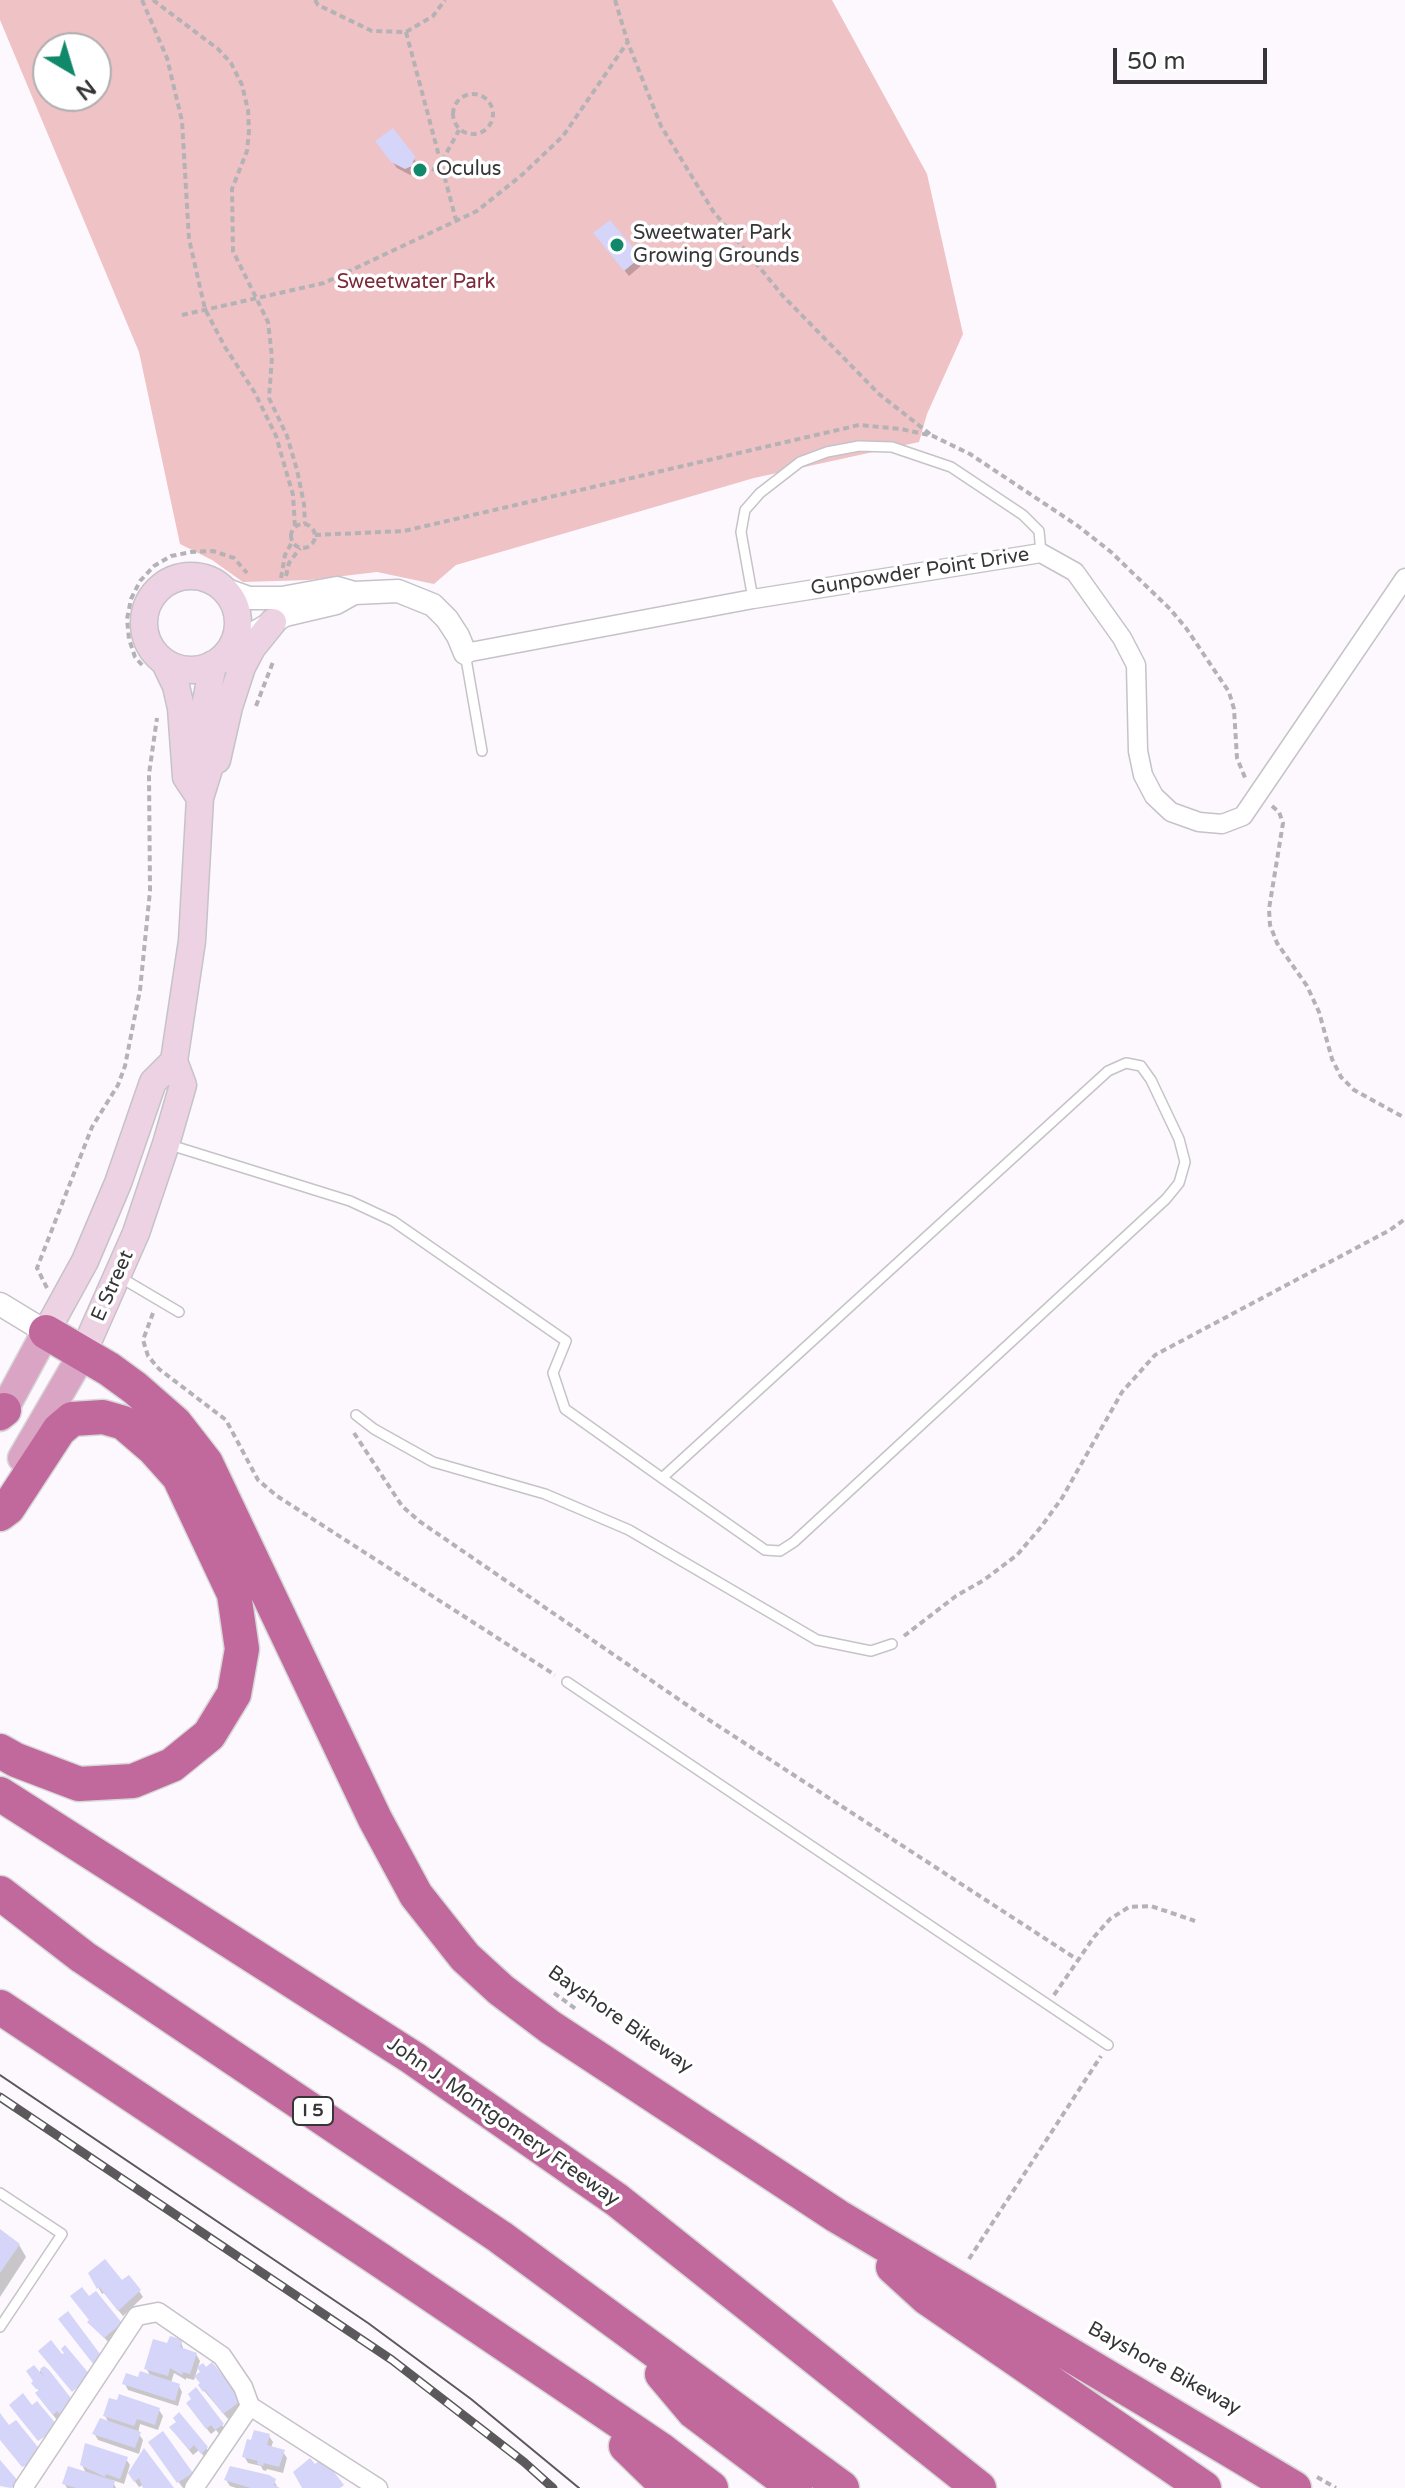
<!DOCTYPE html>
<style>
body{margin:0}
#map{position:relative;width:1405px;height:2488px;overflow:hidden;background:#fcf8fd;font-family:"Varela Round",sans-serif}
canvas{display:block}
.north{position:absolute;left:32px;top:32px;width:80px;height:80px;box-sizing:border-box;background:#fff;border:2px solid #afaeaf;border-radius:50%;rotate:142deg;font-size:22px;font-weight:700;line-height:32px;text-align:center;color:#363537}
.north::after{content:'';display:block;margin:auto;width:28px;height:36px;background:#10896b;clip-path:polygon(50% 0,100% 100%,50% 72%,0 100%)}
.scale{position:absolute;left:1113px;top:48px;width:154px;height:36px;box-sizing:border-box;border:4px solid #363537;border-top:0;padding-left:10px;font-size:24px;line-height:28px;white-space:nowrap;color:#363537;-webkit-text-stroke:6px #fff;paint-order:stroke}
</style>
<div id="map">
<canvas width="1405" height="2488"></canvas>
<div class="north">N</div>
<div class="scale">50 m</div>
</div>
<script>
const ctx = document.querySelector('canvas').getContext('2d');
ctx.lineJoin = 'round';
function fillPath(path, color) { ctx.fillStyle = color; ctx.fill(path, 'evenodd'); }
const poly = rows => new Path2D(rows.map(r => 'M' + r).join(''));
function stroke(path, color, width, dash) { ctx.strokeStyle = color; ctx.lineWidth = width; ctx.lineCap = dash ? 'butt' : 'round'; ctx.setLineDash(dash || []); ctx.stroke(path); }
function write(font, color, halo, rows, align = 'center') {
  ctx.font = font + ' "Varela Round",sans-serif'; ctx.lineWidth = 7; ctx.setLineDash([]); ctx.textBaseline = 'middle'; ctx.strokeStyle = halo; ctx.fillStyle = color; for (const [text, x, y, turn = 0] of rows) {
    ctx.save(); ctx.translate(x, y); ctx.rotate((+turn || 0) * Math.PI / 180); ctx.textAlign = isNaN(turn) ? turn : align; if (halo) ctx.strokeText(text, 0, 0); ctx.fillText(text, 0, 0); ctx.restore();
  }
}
fillPath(poly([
 [0,0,832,0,927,174,963,334,927,414,919,442,754,478,456,565,434,584,377,572,309,580,243,582,212,560,180,544,139,352,0,20],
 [48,48,96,48,96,96,48,96]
]), '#efc2c5');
fillPath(poly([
 [382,148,413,157,417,164,415,173,410,175,397,168],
 [600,240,640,258,643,264,629,276],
 [0,2232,18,2243,26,2257,0,2297],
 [90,2273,122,2283,139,2291,143,2297,123,2316,104,2293,102,2294],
 [96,2293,124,2331,109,2343,90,2322,89,2299],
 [181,2342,184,2351,196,2354,200,2361,194,2380,186,2378,186,2380,174,2373,171,2383,179,2386,182,2392,178,2406,128,2390,125,2384,151,2377,146,2368,169,2346],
 [44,2368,73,2403,57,2420,41,2400,40,2392,28,2372,38,2373],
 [227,2384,244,2407,228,2419,200,2386],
 [193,2400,222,2425,226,2431,220,2435,216,2430,211,2434,192,2410],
 [159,2410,163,2416,158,2430,140,2424,138,2433,143,2440,139,2454,98,2440,94,2433,109,2423,105,2416],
 [179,2415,207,2449,210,2455,206,2459,199,2450,193,2455,176,2434],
 [162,2434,195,2481,183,2488,154,2449],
 [269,2436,273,2442,271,2448,283,2452,287,2458,283,2473,267,2469,266,2471,263,2470,261,2466,248,2463,244,2456],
 [144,2451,171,2488,145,2488,143,2485,139,2487,134,2480],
 [126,2459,130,2465,124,2484,112,2480,116,2488,67,2488,64,2483,87,2475,82,2465],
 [226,2480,274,2481,278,2488,236,2488,230,2486]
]), '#0003');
fillPath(poly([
 [393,128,415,156,412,166,405,169,391,162,375,141],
 [610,220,641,257,624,271,593,233],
 [0,2229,20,2244,0,2273],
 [105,2259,122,2280,129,2275,141,2290,118,2311,99,2287,97,2289,88,2273],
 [82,2287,89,2296,96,2291,122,2323,104,2338,87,2322,89,2320,70,2296],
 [68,2311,103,2358,94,2365,58,2319],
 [170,2336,183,2340,180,2347,197,2353,190,2374,183,2372,182,2375,170,2368,168,2376,144,2369,153,2339,167,2343],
 [51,2340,62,2354,64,2353,61,2349,65,2345,91,2376,72,2392,38,2351],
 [212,2362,227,2381,233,2377,242,2400,223,2414,205,2390,203,2392,198,2385,200,2383,194,2376,200,2372,197,2367,203,2363,206,2367],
 [34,2365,44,2377,40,2369,44,2366,49,2370,74,2402,60,2415,57,2411,53,2415,35,2393,40,2389,36,2389,31,2383,33,2381,26,2371],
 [140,2371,180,2384,175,2401,122,2384,126,2373,138,2377],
 [196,2387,224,2424,215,2430,211,2425,206,2429,186,2403,191,2399,188,2394],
 [23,2393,32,2405,37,2401,57,2425,51,2430,52,2432,38,2441,9,2405],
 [119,2394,160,2408,155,2425,137,2419,134,2426,103,2416,109,2398,117,2400],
 [179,2412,208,2447,201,2454,194,2445,189,2450,169,2427,176,2422,173,2418],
 [0,2413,9,2425,16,2420,41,2451,28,2465,22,2467,0,2440],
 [100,2418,141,2432,135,2448,92,2434],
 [254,2430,270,2434,267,2445,285,2450,279,2467,264,2463,263,2466,257,2464,258,2461,242,2457,247,2439,251,2440],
 [163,2431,193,2473,177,2483,148,2442],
 [85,2443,128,2457,120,2479,106,2474,105,2477,80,2465],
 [144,2448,174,2488,143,2488,139,2478,134,2482,128,2473],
 [310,2458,315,2464,319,2461,331,2468,344,2485,340,2488,302,2488,293,2472],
 [0,2460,19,2482,11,2488,0,2486],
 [68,2466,115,2481,113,2488,76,2488,62,2484],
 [230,2466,269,2475,276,2479,274,2485,280,2488,251,2488,224,2480]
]), '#d5d4f9');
const service = poly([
 [753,599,741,532,745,510,760,493,800,462,827,452,859,446,892,447,951,467,1023,515,1039,531,1041,553],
 [465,653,482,751],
 [167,1144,350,1201,393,1221,566,1341,553,1373,565,1409,662,1478,765,1550,780,1551,794,1542,1166,1199,1179,1183,1185,1162,1179,1139,1151,1080,1141,1066,1126,1063,1108,1071,662,1478],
 [118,1276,179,1312],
 [356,1415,374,1429,433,1462,545,1494,629,1530,817,1640,871,1651,892,1644],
 [567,1682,1108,2045],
 [0,2193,62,2234,0,2327]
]);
const minor = poly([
 [465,653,753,599,1041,553,1075,572,1122,638,1136,665,1138,751,1143,775,1154,796,1171,812,1199,822,1222,824,1243,816,1405,578],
 [23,2488,137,2316,158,2312,222,2356,243,2387,250,2406,378,2488],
 [194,2488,250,2406]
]);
const tertiary = poly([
 [224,589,249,598,282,598,337,588,354,593,398,591,433,605,447,619,458,636,465,653],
 [232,646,285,615,336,603,354,593],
 [0,1304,46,1332]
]);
const secondary = poly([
 '144 623a47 47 0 1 1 94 0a47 47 0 1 1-94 0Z',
 [165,663,176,686,181,708,186,777,200,798],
 [217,760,229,707,242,667,252,648,273,622],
 [46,1332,85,1261,118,1183,153,1082,174,1061],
 [83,1353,136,1233,166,1144,183,1085,174,1061,192,941,200,798,209,769,205,707,213,664]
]);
const primary = poly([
 [0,1417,46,1332],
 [22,1458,83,1353]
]);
const motorway = poly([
 [46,1332,109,1369,135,1388,175,1423,206,1463,375,1819,416,1895,465,1957,501,1990,550,2027,837,2216,1294,2488],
 [0,1413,4,1410],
 [0,1514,8,1508,59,1430,72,1419,103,1417,124,1423,153,1448,179,1477,234,1594,242,1649,234,1694,209,1735,172,1765,133,1781,79,1784,16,1760,0,1751],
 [0,1794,413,2058,617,2200,979,2488],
 [0,1893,83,1957,500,2237,842,2488],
 [0,2007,380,2260,660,2449,711,2488],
 [893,2267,927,2298,1204,2488],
 [662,2374,694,2412,795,2488],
 [626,2446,669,2488]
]);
stroke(service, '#c6c3c8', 12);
stroke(minor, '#c6c3c8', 21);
stroke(tertiary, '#c6c3c8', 25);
stroke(secondary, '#c6c3c8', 29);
stroke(primary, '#d7d7d7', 31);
stroke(motorway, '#d7d7d7', 37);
stroke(poly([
 [142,0,167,58,182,121,189,239,205,309,225,347,255,393,276,436,293,495,295,527],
 [153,0,218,49,231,63,242,85,248,110,249,131,247,151,232,189,233,251,268,322,272,357,269,398,287,436,297,470,304,504,305,524],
 [315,0,318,5,372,31,406,32,433,16,445,0],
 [615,0,628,43,661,126,713,211,783,296,879,394,930,434],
 [406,32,456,220],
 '453 114a20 20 0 1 1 40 0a20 20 0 1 1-40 0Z',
 [442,161,459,130],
 [412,166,443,171],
 [182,315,324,283,477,211,523,174,563,136,627,43],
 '291 536a12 12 0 1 1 24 0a12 12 0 1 1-24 0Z',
 [315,535,404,531,859,425,901,429,933,436,970,454,1078,526,1111,552,1170,609,1186,628,1229,692,1234,709,1237,758,1246,780],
 [286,576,289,563,300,548],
 [281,578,285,555,292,542],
 [142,665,135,657,129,639,127,619,131,599,140,581,154,566,171,556,191,552,213,551,234,558,247,573],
 [256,706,273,662],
 [1272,806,1279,812,1283,823,1269,909,1270,925,1277,943,1307,986,1319,1012,1332,1059,1341,1077,1354,1090,1405,1118],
 [47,1288,37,1268,92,1127,118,1085,125,1066,140,990,150,891,149,774,157,718],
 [153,1313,143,1340,148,1356,159,1369,226,1420,258,1480,277,1496,555,1675],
 [354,1433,402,1506,419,1521,703,1716,1078,1960],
 [904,1636,956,1596,984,1580,1017,1555,1041,1527,1062,1498,1122,1392,1155,1355,1390,1230,1405,1219],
 [554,1993,576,2009],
 [1054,1995,1094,1937,1110,1919,1129,1907,1151,1906,1195,1921],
 [969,2259,1101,2056],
 [1317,2477,1336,2488]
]), '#b5b2b6', 4, [6, 4]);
stroke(service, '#fff', 9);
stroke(minor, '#fff', 18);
stroke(tertiary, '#fff', 22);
stroke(secondary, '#ecd2e2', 26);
stroke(primary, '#daa4c4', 28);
stroke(motorway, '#c1689d', 34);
stroke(poly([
 [0,2075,368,2323,471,2399,579,2488]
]), '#5b595c', 2);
const rail = poly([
 [0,2097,392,2360,524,2462,553,2488]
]);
stroke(rail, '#5b595c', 9);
stroke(rail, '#fff', 6, [18]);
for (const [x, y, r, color] of [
 [420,170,8,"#10896b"],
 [617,245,8,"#10896b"]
]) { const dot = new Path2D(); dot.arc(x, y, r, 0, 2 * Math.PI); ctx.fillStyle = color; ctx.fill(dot); stroke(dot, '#fff', 3); }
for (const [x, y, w] of [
 [313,2111,40]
]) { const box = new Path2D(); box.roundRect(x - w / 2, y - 14, w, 28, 6); ctx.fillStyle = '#fff'; ctx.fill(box); stroke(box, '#363537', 2); }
write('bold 18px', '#363537', null, [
 ["I 5",313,2111]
]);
write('20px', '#363537', '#fff', [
 ["Oculus",436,170],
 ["Sweetwater Park",633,234],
 ["Growing Grounds",633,257]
], 'left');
write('20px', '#7c2a38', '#fff', [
 ["Sweetwater Park",416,283]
]);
write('20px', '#363537', '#fff', [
 ["Gunpowder Point Drive",920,572,-9],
 ["E Street",113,1286,-66],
 ["Bayshore Bikeway",620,2020,35],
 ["John J. Montgomery Freeway",503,2122,35],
 ["Bayshore Bikeway",1164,2369,29]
]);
</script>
